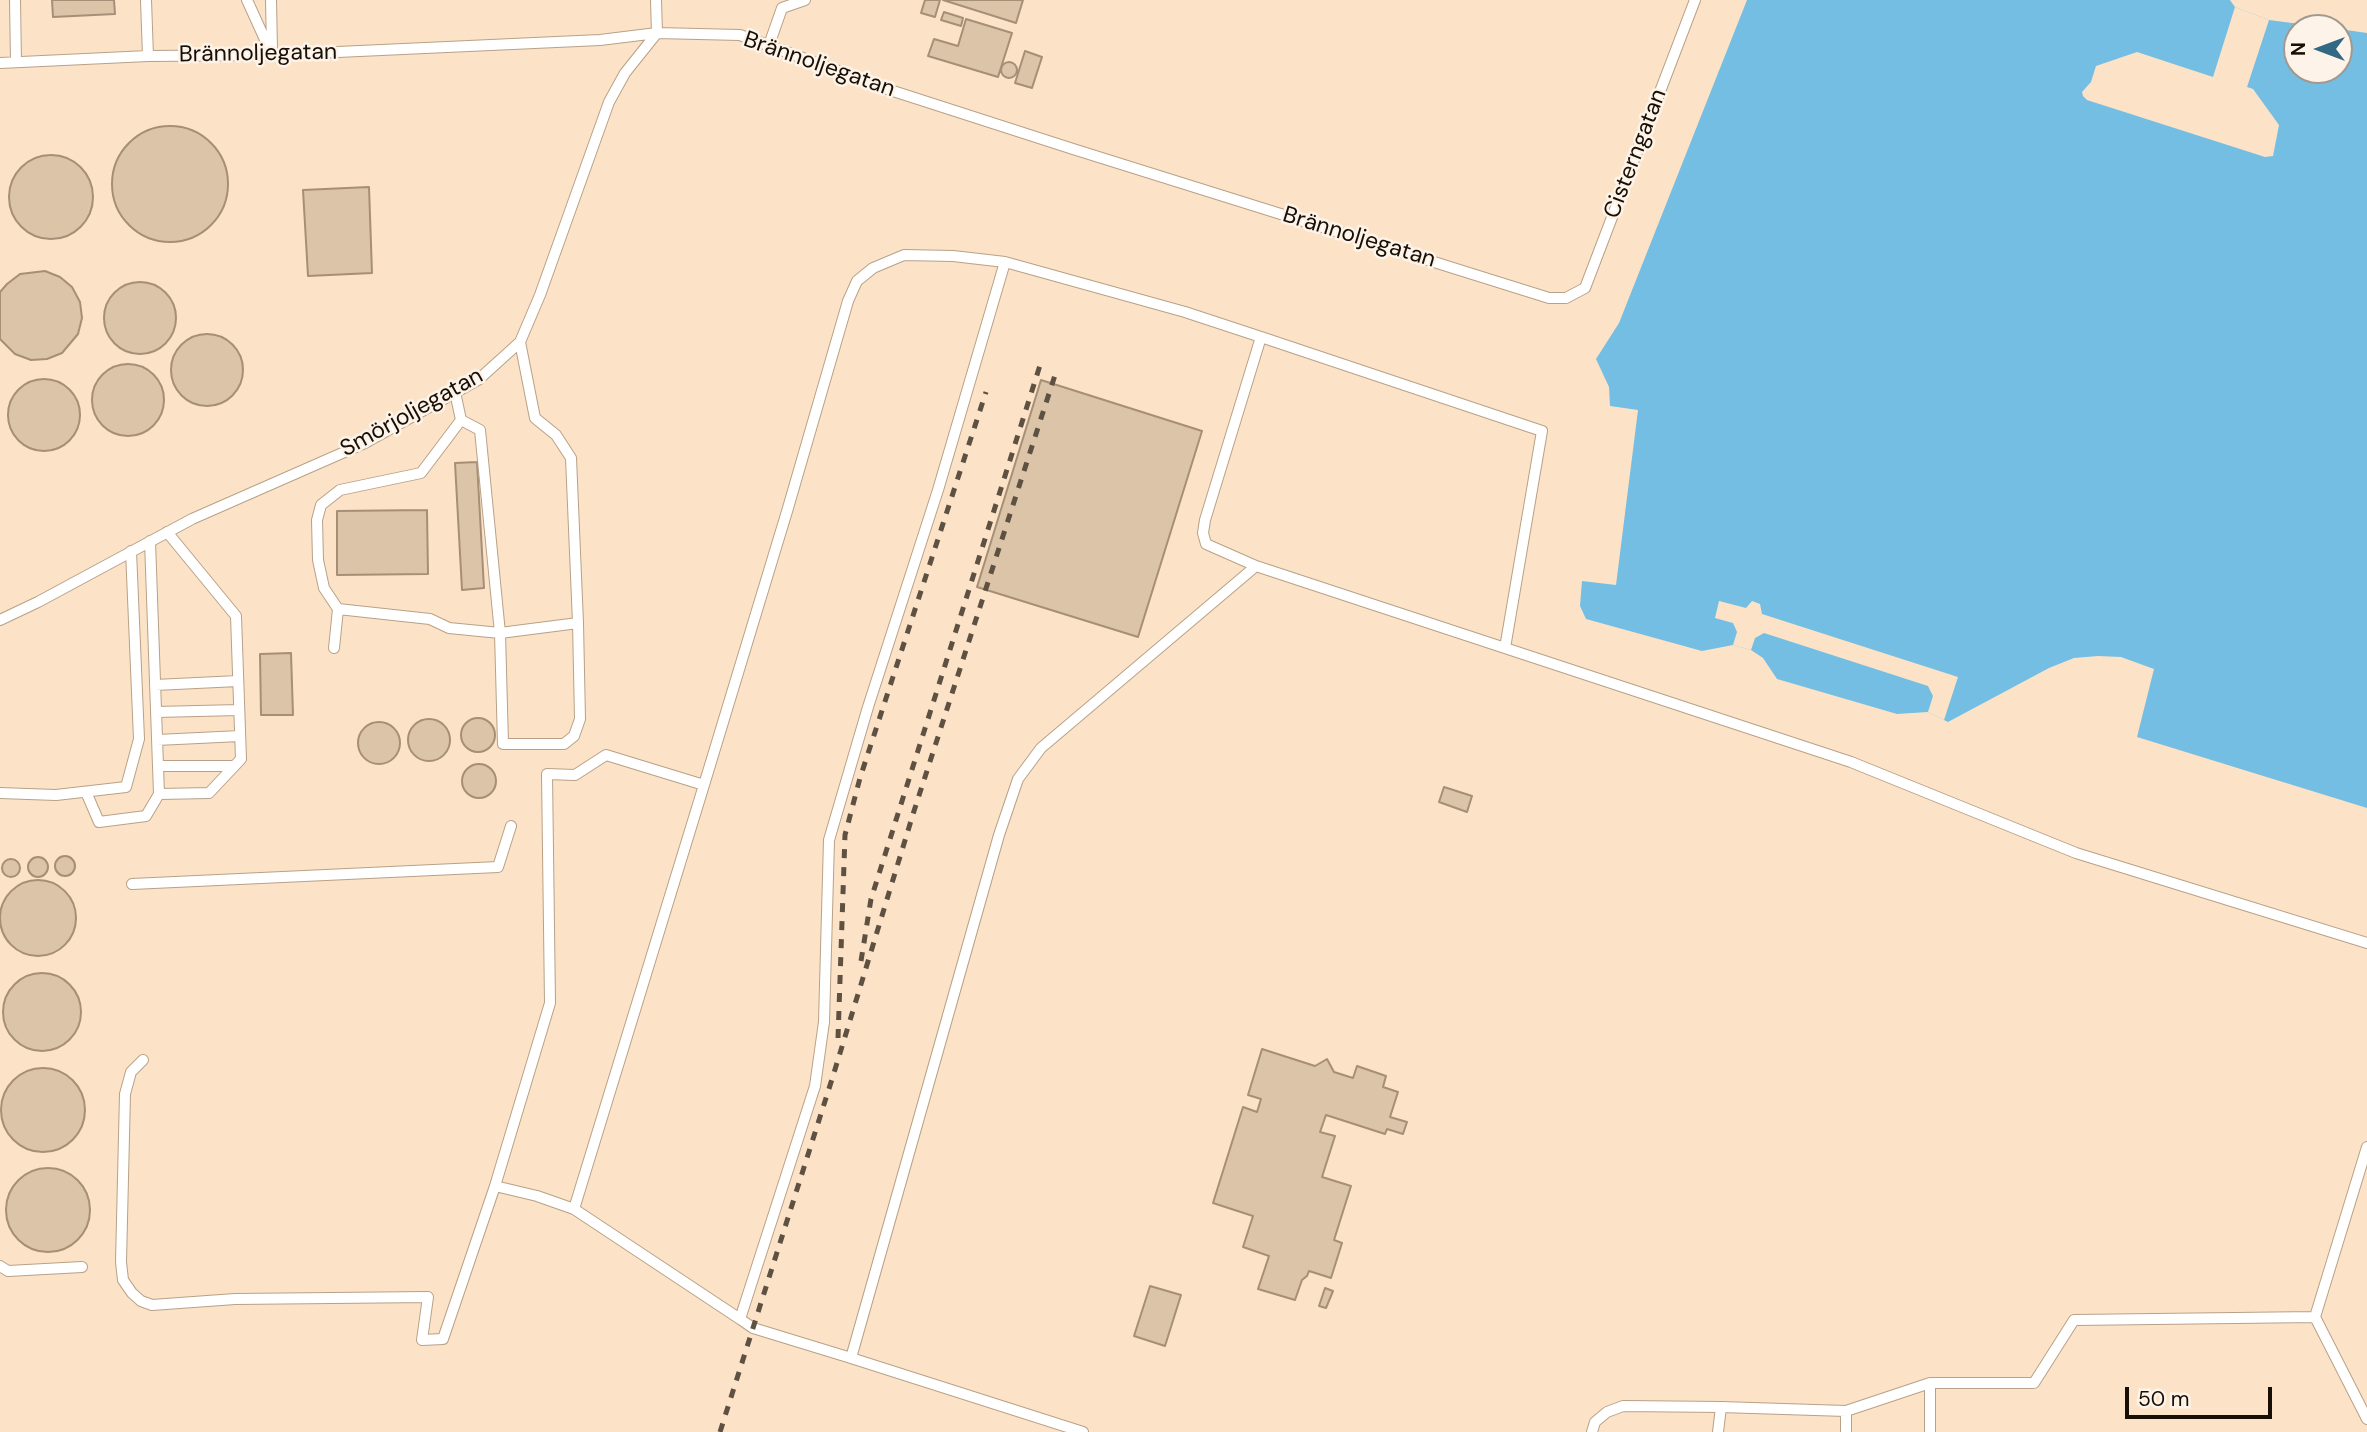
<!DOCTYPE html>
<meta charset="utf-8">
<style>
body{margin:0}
#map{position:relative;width:2367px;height:1432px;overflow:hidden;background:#fce3c8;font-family:"DM Sans",sans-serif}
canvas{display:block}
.north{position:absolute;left:2283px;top:14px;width:70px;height:70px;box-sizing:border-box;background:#fdf3e8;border:2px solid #a1988e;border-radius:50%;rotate:270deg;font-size:19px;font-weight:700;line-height:28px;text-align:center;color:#170f06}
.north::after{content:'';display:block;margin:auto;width:24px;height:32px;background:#316883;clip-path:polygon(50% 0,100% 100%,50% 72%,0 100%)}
.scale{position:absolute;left:2125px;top:1387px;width:147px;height:32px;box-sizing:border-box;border:4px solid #170f06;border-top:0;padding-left:9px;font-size:21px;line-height:24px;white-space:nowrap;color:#170f06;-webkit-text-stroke:5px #fdf3e8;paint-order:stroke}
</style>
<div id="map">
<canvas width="2367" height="1432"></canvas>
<div class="north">N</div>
<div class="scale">50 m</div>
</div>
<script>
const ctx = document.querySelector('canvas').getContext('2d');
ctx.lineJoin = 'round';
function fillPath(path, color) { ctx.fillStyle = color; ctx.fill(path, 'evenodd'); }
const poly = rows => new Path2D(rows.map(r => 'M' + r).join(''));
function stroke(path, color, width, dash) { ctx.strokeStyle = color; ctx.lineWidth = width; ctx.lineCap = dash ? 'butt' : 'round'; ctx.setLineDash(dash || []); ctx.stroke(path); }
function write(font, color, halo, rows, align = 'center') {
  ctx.font = font + ' "DM Sans",sans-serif'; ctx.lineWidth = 5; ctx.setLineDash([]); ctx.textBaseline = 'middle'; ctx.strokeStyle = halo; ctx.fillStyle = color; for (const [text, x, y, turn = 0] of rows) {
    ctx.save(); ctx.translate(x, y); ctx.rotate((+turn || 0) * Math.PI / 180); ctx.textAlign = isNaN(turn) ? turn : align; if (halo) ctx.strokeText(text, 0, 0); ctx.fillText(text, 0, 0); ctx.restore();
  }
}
fillPath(poly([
 [1747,0,2230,0,2235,7,2269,20,2292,23,2318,23,2335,28,2297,28,2297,70,2339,70,2339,29,2367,33,2367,808,2137,737,2154,669,2121,657,2098,656,2074,658,2049,668,1948,722,1928,712,1897,714,1777,679,1763,658,1751,650,1733,645,1702,651,1586,619,1580,606,1582,581,1616,585,1638,410,1610,406,1609,387,1596,359,1619,323]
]), '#74bee4');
fillPath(poly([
 [2235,7,2269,20,2247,87,2253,89,2279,125,2273,156,2265,157,2087,100,2083,96,2082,92,2091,82,2096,66,2137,52,2213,77],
 [1719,601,1746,608,1752,601,1760,604,1762,614,1958,677,1944,720,1928,712,1933,696,1928,686,1764,633,1755,638,1751,650,1733,645,1737,632,1733,623,1715,618]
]), '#fce3c8');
const building = poly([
 [52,0,114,0,115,14,53,17,52,0],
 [925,0,940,0,935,17,921,13,925,0],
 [943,0,1023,0,1016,23,943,0],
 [944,12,963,18,961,26,941,20,944,12],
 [966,19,1012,33,998,77,928,56,934,39,958,46,966,19],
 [1025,51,1042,57,1032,88,1015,83,1025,51],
 '1001 70a8 8 0 1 1 16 0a8 8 0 1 1-16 0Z',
 '112 184a58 58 0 1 1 116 0a58 58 0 1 1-116 0Z',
 '9 197a42 42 0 1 1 84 0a42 42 0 1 1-84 0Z',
 [369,187,372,273,308,276,303,190,369,187],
 [45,271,60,277,72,287,80,302,82,318,78,334,62,353,47,359,31,360,15,354,0,339,0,292,7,284,20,274,45,271],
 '104 318a36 36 0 1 1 72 0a36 36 0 1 1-72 0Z',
 '171 370a36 36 0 1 1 72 0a36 36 0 1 1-72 0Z',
 '92 400a36 36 0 1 1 72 0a36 36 0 1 1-72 0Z',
 '8 415a36 36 0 1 1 72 0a36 36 0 1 1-72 0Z',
 [1041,380,1202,431,1138,637,977,587,1041,380],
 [477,462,484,588,462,590,455,463,477,462],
 [427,510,428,574,337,575,337,511,427,510],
 [291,653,293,715,261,715,260,654,291,653],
 '461 735a17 17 0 1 1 34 0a17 17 0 1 1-34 0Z',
 '408 740a21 21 0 1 1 42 0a21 21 0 1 1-42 0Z',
 '358 743a21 21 0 1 1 42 0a21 21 0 1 1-42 0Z',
 '462 781a17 17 0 1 1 34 0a17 17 0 1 1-34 0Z',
 [1444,787,1472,796,1467,812,1439,802,1444,787],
 '55 866a10 10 0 1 1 20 0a10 10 0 1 1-20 0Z',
 '28 867a10 10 0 1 1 20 0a10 10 0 1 1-20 0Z',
 '2 868a9 9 0 1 1 18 0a9 9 0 1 1-18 0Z',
 '0 918a38 38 0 1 1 76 0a38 38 0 1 1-76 0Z',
 '3 1012a39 39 0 1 1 78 0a39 39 0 1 1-78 0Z',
 [1262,1049,1315,1066,1327,1059,1334,1072,1353,1078,1357,1066,1386,1076,1383,1087,1398,1092,1390,1117,1407,1122,1403,1134,1387,1129,1385,1134,1326,1115,1320,1132,1335,1136,1322,1177,1351,1186,1334,1240,1342,1243,1331,1278,1309,1271,1307,1276,1302,1280,1295,1300,1258,1289,1269,1256,1243,1247,1253,1216,1213,1203,1243,1107,1257,1112,1261,1099,1248,1095,1262,1049],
 '1 1110a42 42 0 1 1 84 0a42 42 0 1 1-84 0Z',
 '6 1210a42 42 0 1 1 84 0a42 42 0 1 1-84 0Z',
 [1150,1286,1181,1295,1165,1346,1134,1336,1150,1286],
 [1325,1288,1333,1291,1326,1308,1319,1306,1325,1288]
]);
fillPath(building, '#dcc4a9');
stroke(building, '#a68f76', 2);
const lane = poly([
 [15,0,16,62],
 [146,0,148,56],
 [247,0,272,55],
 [271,0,272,49],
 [769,45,782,8,805,0],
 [0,63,148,56,272,55,600,40,657,33,740,35,893,91,1073,149,1549,298,1566,298,1585,288,1695,0],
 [1261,337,1542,431,1505,648],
 [520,342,535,418,556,435,571,458,578,623,500,633,503,744,564,744,574,736,580,719,578,623],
 [455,392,461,420,421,473,340,490,321,505,317,520,318,560,324,588,338,609,430,619,449,628,500,633,480,430,461,420],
 [150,541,159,794],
 [0,620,38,602,192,519,365,443,478,380,520,342,540,295,609,102,625,73,657,33,656,0],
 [334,648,338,609],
 [155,685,238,681],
 [156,712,239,710],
 [157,740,240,736],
 [158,766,234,766],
 [704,785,788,508,848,301,857,281,873,268,904,255,953,256,1005,262],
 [86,792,99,822,146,816,159,794,209,793,241,759,236,616,167,532],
 [0,793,56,795,126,787,139,739,131,551],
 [132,884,498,867,511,826],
 [143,1060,131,1072,125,1094,121,1262,123,1280,132,1293,141,1301,152,1305,235,1299,428,1297,422,1340,443,1339,495,1186,537,1196,574,1209,740,1319],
 [495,1186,550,1003,547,774,575,775,606,755,704,785,574,1209],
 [0,1266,8,1271,82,1267],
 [2315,1317,2367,1147],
 [851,1358,753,1328,740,1319,815,1086,824,1022,829,840,868,707,938,490,1005,262,1185,312,1261,337,1205,520,1203,533,1206,544,1256,566],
 [1721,1407,1846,1411,1930,1383],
 [1846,1411,1846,1432],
 [1083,1432,851,1358,999,835,1018,779,1041,748,1256,566,1851,762,2076,853,2367,943],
 [1592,1432,1595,1422,1607,1412,1623,1406,1721,1407,1718,1432],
 [1930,1432,1930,1383,2034,1383,2074,1320,2315,1317,2367,1419]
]);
stroke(lane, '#b8a187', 12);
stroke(lane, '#fff', 10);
stroke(poly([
 [861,961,871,899,1042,359],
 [838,1038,845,835,860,778,986,392],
 [720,1432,833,1076,914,811,1057,369]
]), '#5e5142', 5, [9, 9]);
write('23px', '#170f06', '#fdf3e8', [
 ["Brännoljegatan",258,54,-1],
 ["Brännoljegatan",819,65,19],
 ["Cisterngatan",1636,154,-69],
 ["Brännoljegatan",1359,238,17],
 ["Smörjoljegatan",412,413,-29]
]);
</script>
